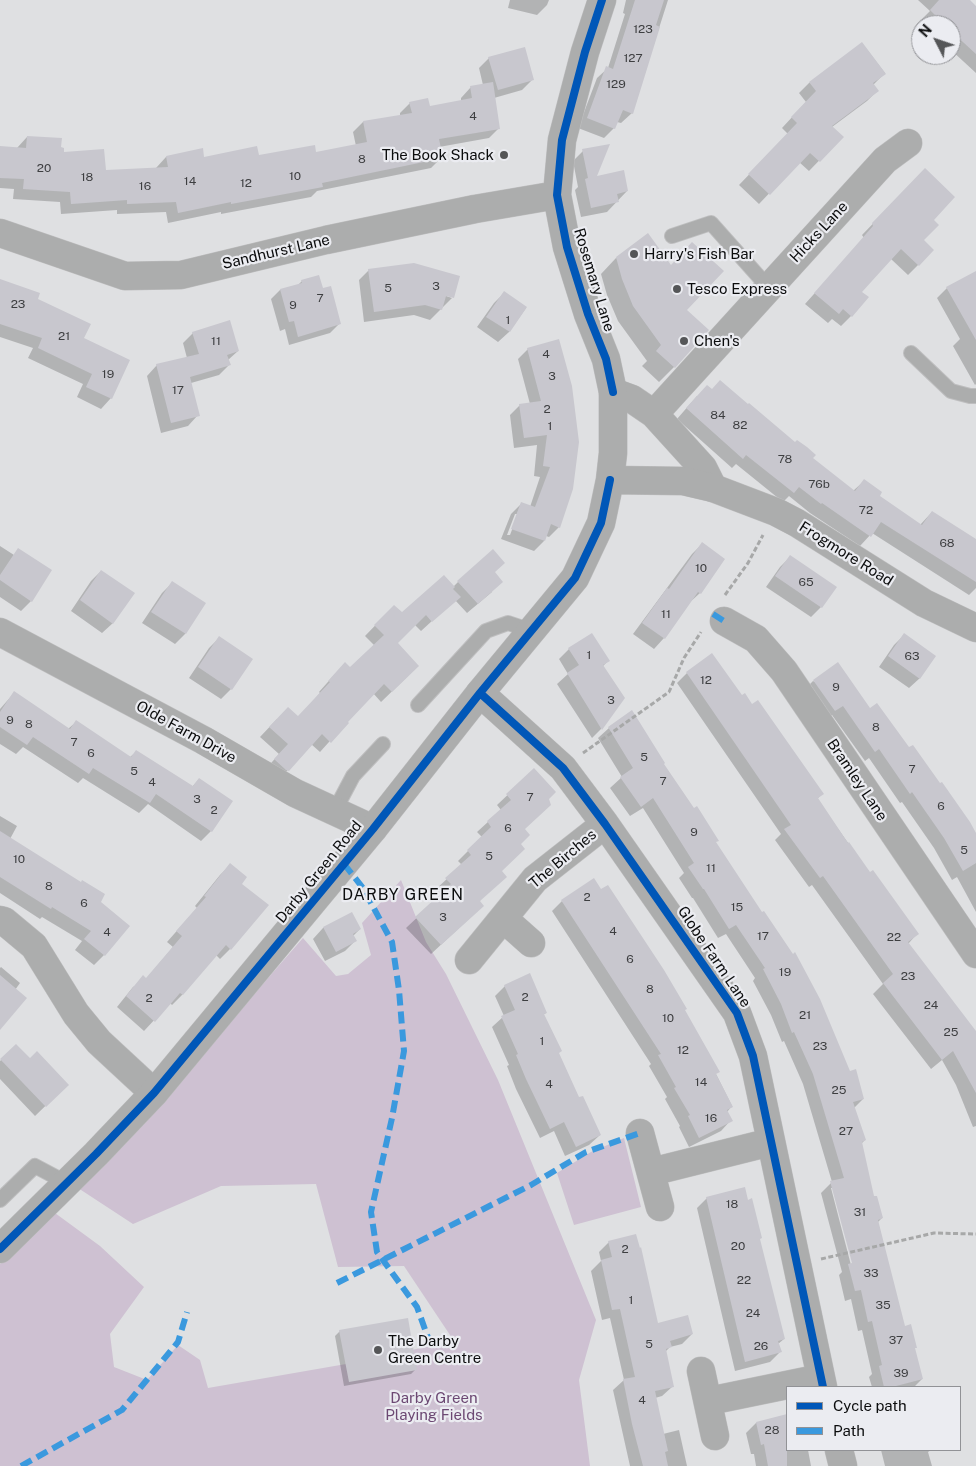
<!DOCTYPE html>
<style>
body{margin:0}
#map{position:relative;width:976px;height:1466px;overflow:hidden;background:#dfe0e2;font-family:"Public Sans",sans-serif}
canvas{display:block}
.legend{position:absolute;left:786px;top:1386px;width:175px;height:65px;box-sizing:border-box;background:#ebecf1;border:1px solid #919296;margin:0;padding:6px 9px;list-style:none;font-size:15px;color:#0b0c0d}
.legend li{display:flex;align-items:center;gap:10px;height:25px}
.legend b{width:25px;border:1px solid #919296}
.north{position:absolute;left:911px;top:15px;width:50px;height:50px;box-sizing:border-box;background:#ebecf1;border:1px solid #919296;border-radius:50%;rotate:311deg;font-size:14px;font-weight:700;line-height:20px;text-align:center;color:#0b0c0d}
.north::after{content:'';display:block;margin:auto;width:18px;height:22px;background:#555658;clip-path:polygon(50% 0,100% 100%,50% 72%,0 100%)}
</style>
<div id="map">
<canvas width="976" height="1466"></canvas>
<ul class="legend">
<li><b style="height:6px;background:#0057b8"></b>Cycle path</li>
<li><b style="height:6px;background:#3a99de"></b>Path</li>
</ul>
<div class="north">N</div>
</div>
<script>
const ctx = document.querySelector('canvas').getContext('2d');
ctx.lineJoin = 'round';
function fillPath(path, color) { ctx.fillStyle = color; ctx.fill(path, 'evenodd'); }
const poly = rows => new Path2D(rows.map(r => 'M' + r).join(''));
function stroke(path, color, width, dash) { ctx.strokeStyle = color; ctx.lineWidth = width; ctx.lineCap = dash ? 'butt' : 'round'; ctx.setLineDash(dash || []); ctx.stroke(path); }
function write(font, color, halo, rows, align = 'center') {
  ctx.font = font + ' "Public Sans",sans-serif'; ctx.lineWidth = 4.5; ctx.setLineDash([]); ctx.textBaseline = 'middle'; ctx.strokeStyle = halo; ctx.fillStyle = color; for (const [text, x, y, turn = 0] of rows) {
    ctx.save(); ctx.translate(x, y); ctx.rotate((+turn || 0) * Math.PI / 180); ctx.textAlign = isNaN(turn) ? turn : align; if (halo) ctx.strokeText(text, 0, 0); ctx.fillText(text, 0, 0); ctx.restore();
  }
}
fillPath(poly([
 [401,880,426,942,446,974,498,1080,596,1320,579,1380,590,1466,0,1466,0,1264,55,1213,100,1246,144,1287,110,1334,114,1367,147,1380,178,1345,200,1360,208,1388,346,1364,454,1341,404,1266,338,1267,316,1184,221,1186,133,1224,78,1188,145,1119,303,938,336,976,348,974,371,955,362,923],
 [624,1138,641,1207,574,1225,557,1173,591,1152]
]), '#cec1d2');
fillPath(poly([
 [510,0,549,0,547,5,537,15,508,8],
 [626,0,668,0,632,113,621,123,617,122,614,128,604,138,578,128,597,78,608,68,625,14,623,13],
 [918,0,968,0,976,7,976,73,951,50,951,25,924,25,920,21,930,11],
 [862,43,885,73,873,85,877,91,867,101,832,127,842,137,809,171,799,162,759,204,739,185,788,134,782,128,806,102,799,93,809,83],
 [489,58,532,80,522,90,494,98,499,128,489,138,439,147,441,158,431,168,317,191,311,197,221,214,221,212,168,223,166,212,117,214,117,210,61,214,60,202,13,199,14,189,0,188,0,147,17,148,27,137,60,148,62,153,105,171,157,169,156,168,166,157,258,157,315,153,356,146,353,132,363,122,400,116,400,113,410,103,429,108,461,102,461,98,471,87,483,85,479,68],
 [583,151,595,178,627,191,607,212,581,217,575,190,578,187,573,161],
 [915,180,932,220,922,240,918,265,908,275,891,259,861,292,867,297,851,316,841,326,832,319,828,323,805,304,864,238,862,235],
 [616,258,670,267,685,310,674,367,659,382,642,366,647,361,618,321,607,295,601,274],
 [369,270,452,298,430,320,414,315,364,322,359,280],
 [976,272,976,384,975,385,953,346,960,339,937,298,947,288],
 [0,280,36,299,82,339,111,398,101,409,77,397,83,384,28,358,33,348,0,337],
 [302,281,322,290,339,324,330,333,289,345,285,329,280,331,271,299,280,290,298,285],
 [504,293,526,308,509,332,498,342,477,327,494,303],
 [193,333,238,351,228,360,229,365,219,375,191,383,198,415,188,426,161,433,147,376,157,365,187,358,183,343],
 [558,340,559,527,549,537,546,536,544,541,534,551,501,539,511,514,521,504,530,507,540,477,534,476,537,445,514,448,510,415,520,405,530,404,518,359,528,349],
 [515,514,518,514,510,535,507,535],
 [697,396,811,458,853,491,864,481,878,496,920,525,932,512,976,541,976,588,969,595,872,533,860,546,810,513,789,496,783,502,736,464,732,468,677,419],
 [702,544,700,593,689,603,664,638,654,649,633,634,692,554],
 [0,546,14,555,31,601,21,611,0,597],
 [790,557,821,607,811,617,766,587,780,567],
 [101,571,113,623,102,633,71,611,91,581],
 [494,573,492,592,467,613,455,600,421,631,415,625,396,643,408,676,381,702,373,693,320,752,311,744,278,781,265,770,279,754,260,737,277,719,298,718,320,693,319,692,335,674,350,668,374,645,365,636,394,606,402,614,453,587,458,582],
 [172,583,204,603,185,634,175,644,142,623,162,593],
 [592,635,608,661,602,667,601,729,592,738,557,684,568,674,559,659,569,649],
 [904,635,920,678,909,688,879,667,894,645],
 [219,638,231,689,221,699,189,678,209,648],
 [687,673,742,697,822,794,817,799,870,874,917,934,908,944,976,1033,976,1126,973,1127,956,1085,942,1060,931,1069,873,994,883,984,812,885,809,887,775,840,781,834,677,683],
 [813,681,869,710,909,749,976,836,976,912,957,877,952,880,934,848,902,802,900,803,869,758,865,761,832,715,824,721,803,691],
 [14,693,68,729,76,722,130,757,136,752,192,787,199,779,211,831,201,841,148,804,139,813,83,778,78,783,23,747,16,754,0,744,0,709],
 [632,712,662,764,715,842,849,1072,863,1099,854,1108,865,1140,861,1144,873,1198,882,1218,878,1222,904,1327,915,1348,914,1349,922,1379,915,1386,915,1387,872,1387,869,1377,872,1374,862,1330,858,1331,851,1299,845,1301,839,1275,842,1272,821,1193,832,1182,803,1084,784,1041,782,1042,771,1015,753,981,755,978,726,934,718,938,693,898,692,898,679,878,684,873,643,808,630,816,610,788,622,777,598,738,609,728],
 [831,1188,833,1188,855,1268,852,1269],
 [534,770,519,845,479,902,472,916,431,954,406,928,441,895,436,889,462,865,458,861,482,837,477,832,501,810,497,805],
 [0,816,17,826,10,839,99,902,104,955,94,965,75,950,82,941,42,917,40,919,0,893],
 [230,865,240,884,267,905,230,949,220,959,216,955,182,995,172,1005,170,1003,144,1031,117,1007,133,987,146,979,173,947,167,942,197,908,195,906,220,875],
 [562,901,684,1010,732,1106,727,1112,731,1120,721,1131,689,1147,679,1127,680,1126,665,1099,667,1097,649,1066,651,1064,552,911],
 [352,914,360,929,353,936,355,941,345,951,325,961,313,939,323,928],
 [1,967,20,983,15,990,0,1027,0,968],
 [505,986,546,1013,543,1015,558,1054,579,1099,600,1135,589,1145,565,1156,554,1131,540,1138,516,1089,507,1066,509,1065,492,1027,504,1016,495,996],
 [16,1046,30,1060,67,1085,35,1116,0,1079,0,1061],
 [707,1198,759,1240,784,1339,778,1344,780,1352,770,1362,735,1371,697,1208],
 [609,1242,657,1325,692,1334,682,1344,670,1347,665,1352,672,1387,662,1396,655,1398,663,1434,679,1430,687,1466,630,1466,613,1390,624,1380,610,1318,602,1320,591,1271,601,1261,599,1252],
 [340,1331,416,1369,411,1374,344,1386,335,1336],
 [787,1416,787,1450,808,1450,811,1466,756,1466,754,1454,751,1454,746,1433,756,1423],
 [881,1450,931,1450,928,1452,932,1466,885,1466]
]), '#0003');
fillPath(poly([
 [635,0,664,0,656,25,660,27,633,114,623,110,615,129,587,118,606,66,613,69],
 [939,0,970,0,976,6,976,54,951,31,951,25,945,25,930,10],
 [862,42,886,74,873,83,879,91,832,126,844,137,820,162,810,153,770,195,748,174,797,123,791,117,816,91,809,82],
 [525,47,534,80,498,90,488,57],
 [493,82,500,129,439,139,443,158,322,183,323,187,231,204,231,202,178,213,176,202,127,204,127,200,71,204,70,192,23,189,24,179,0,178,0,146,26,148,27,136,62,138,61,147,64,148,64,152,104,149,106,170,168,167,166,156,203,148,204,157,257,146,259,155,315,145,316,152,367,142,363,121,412,113,409,102,428,98,430,106,472,98,470,86],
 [610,144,597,176,624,170,628,191,617,194,619,202,591,208,585,179,588,178,582,149],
 [925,168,955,197,934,220,939,225,924,240,934,250,919,266,901,249,862,292,869,297,852,317,843,309,839,314,814,293,873,226,872,223],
 [648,233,671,265,692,242,724,271,687,310,709,330,675,368,656,351,661,345,633,306,622,279,616,257],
 [414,263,460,276,454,298,446,296,442,310,425,305,374,312,368,269],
 [976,271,976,340,946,287],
 [319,275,323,288,331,286,341,324,298,337,294,321,289,322,280,289,302,283,301,280],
 [0,279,40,293,38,299,91,324,84,338,130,360,112,399,86,387,92,374,38,348,42,338,0,324],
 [504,291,527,307,510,332,486,317],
 [230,320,239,351,227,355,231,365,190,377,200,416,171,423,156,364,199,354,192,332],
 [559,339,572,386,579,442,573,489,560,528,551,524,545,541,511,529,521,502,535,507,550,467,543,466,547,435,524,438,519,404,541,401,527,348],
 [720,380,748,404,749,403,795,442,797,440,807,447,816,455,813,458,855,491,864,479,882,492,880,496,922,525,932,511,976,539,976,582,881,522,871,537,822,503,821,504,799,487,794,493,746,455,743,459,686,408,707,385,712,389],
 [702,542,725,559,701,594,698,592,665,639,642,623,667,588,669,589],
 [18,548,52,570,32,602,0,580,0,575],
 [493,549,505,563,495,572,503,582,478,604,457,581],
 [790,555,837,587,822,608,775,576],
 [101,570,135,593,113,624,80,600],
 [444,575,455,587,453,589,461,597,432,622,426,615,398,643,419,666,392,692,384,684,348,722,349,723,331,743,322,734,289,771,286,770,274,759,288,744,269,727,288,707,298,716,330,682,328,681,345,662,350,667,384,635,374,625,394,605,402,612],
 [172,581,206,603,186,634,151,612],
 [592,633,610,661,603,665,625,698,602,730,567,673,579,665,568,648],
 [904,633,936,656,920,679,888,656],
 [219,636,253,659,232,690,198,667],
 [712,653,742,695,745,693,752,704,758,700,824,794,818,798,848,843,849,842,870,872,873,870,919,934,908,942,976,1031,976,1093,953,1051,942,1060,883,983,893,974,823,876,820,878,784,829,791,825,686,672],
 [838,662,870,708,877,703,909,747,913,745,940,783,942,782,970,822,976,833,976,863,963,871,944,838,912,792,910,794,879,749,875,752,843,706,835,711,813,680],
 [14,691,70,729,76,720,131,757,136,750,193,786,199,778,233,801,212,832,156,794,150,803,93,768,89,774,33,737,27,745,0,727,0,712],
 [632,710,665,763,664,764,694,808,697,806,719,841,716,842,762,912,764,911,793,954,795,952,820,999,850,1071,856,1069,864,1099,853,1102,866,1140,862,1142,874,1196,877,1196,883,1218,878,1220,905,1326,911,1324,917,1348,915,1348,923,1379,892,1387,884,1387,879,1366,882,1365,872,1321,868,1322,861,1290,855,1291,848,1264,852,1263,830,1181,844,1178,813,1074,794,1032,792,1033,781,1004,763,969,765,968,736,925,729,929,704,889,703,889,688,867,694,863,653,798,641,807,620,777,633,768,608,727],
 [534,768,556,792,549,799,551,805,525,829,530,835,521,844,525,849,502,871,507,877,480,901,484,906,441,945,415,917,451,884,445,878,471,855,467,850,491,827,487,821,511,800,506,794],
 [0,831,81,882,82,880,105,894,101,902,130,926,105,956,84,939,91,931,52,907,51,909,0,877],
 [230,863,247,877,242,884,269,905,231,950,226,945,183,995,180,993,155,1022,126,996,143,975,146,978,182,936,176,931,206,897,204,896],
 [594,878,601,889,608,885,664,970,687,1009,685,1010,720,1072,716,1074,733,1107,727,1110,733,1121,699,1138,688,1116,690,1115,674,1088,676,1087,658,1055,661,1054,561,900],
 [352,912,361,929,353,934,357,941,336,952,323,927],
 [530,973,547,1013,544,1014,562,1051,559,1053,579,1097,583,1096,601,1135,576,1147,564,1122,550,1129,526,1079,516,1055,518,1054,501,1016,515,1010,504,985],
 [0,975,27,998,0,1030],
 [16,1044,30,1058,37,1051,69,1085,46,1107,0,1059],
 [745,1187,748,1200,752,1198,762,1238,760,1239,785,1339,778,1341,782,1352,745,1362,706,1197],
 [636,1234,640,1248,641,1247,658,1323,688,1315,693,1334,670,1341,672,1347,666,1349,674,1387,655,1391,668,1451,665,1452,668,1466,643,1466,632,1424,623,1379,635,1377,620,1309,612,1310,601,1260,612,1257,608,1241],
 [408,1318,417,1370,349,1382,339,1330],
 [787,1414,787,1466,768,1466,764,1444,761,1445,756,1422]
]), '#c8c7ce');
const service = poly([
 [672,236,711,223,768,287],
 [911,353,951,391,970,396,976,396],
 [418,705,486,631,508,623,532,631],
 [334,812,353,776,383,744],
 [0,1200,35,1166,67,1183]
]);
const minor = poly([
 [613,392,632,399,654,414,703,468,713,488],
 [654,414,885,160,908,143],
 [724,621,756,639,784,671,976,954],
 [0,632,203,740,295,793,373,829],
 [480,693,563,768,605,824,737,1013,753,1056,823,1387],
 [504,919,531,943],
 [0,920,4,921,34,946,76,1014,99,1042,154,1093],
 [469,960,535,879,605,824],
 [640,1133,660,1207],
 [651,1172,771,1142],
 [701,1371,715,1436],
 [709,1401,821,1378],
 [839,1450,843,1466]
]);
const tertiary = poly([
 [0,233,125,276,181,275,326,240,475,209,557,195],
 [610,480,683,481,713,488,776,512,797,523,924,603,976,628],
 [0,1249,96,1154,154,1093,373,829,480,693,575,578,601,523,610,480,613,453,613,392,606,359,588,314,567,247,557,195,562,140,585,52,602,0]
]);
stroke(service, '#bebebf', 16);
stroke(minor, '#bebebf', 29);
stroke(tertiary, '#bebebf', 29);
stroke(poly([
 [725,595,748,563,763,535],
 [583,753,669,692,684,658,701,632],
 [821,1259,934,1233,976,1234]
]), '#a7a8a8', 3, [5, 2.5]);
stroke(service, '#acadad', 14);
stroke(minor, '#acadad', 28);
stroke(tertiary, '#acadad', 28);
stroke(poly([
 [713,614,724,621],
 [344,864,363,888,392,942,399,990,404,1051,392,1118,371,1212,377,1252,417,1307,431,1346],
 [337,1283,531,1185,586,1152,640,1133],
 [21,1466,122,1410,178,1342,187,1312]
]), '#3a99de', 6, [12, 6]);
stroke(poly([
 [602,0,585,52,562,140,557,195,567,247,588,314,606,359,613,392],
 [480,693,563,768,605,824,737,1013,753,1056,823,1387],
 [0,1249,96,1154,154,1093,373,829,480,693,575,578,601,523,610,480]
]), '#0057b8', 8);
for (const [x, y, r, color] of [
 [504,155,5,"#555658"],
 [634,254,5,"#555658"],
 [677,289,5,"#555658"],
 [684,341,5,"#555658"],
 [378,1350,5,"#555658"]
]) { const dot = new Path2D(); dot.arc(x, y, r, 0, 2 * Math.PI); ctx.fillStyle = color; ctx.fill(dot); stroke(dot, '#ebecf1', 2); }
write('12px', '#3d3e40', null, [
 ["123",643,29],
 ["127",633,58],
 ["129",616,84],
 ["4",473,116],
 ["8",362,159],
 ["20",44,168],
 ["10",295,176],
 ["18",87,177],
 ["14",190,181],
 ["12",246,183],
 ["16",145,186],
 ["3",436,286],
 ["5",388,288],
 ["7",320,298],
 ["23",18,304],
 ["9",293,305],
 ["1",508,320],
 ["21",64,336],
 ["11",216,341],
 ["4",546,354],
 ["19",108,374],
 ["3",552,376],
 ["17",178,390],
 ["2",547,409],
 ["84",718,415],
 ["82",740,425],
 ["1",550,426],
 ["78",785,459],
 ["76b",819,484],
 ["72",866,510],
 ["68",947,543],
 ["10",701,568],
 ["65",806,582],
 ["11",666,614],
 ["1",589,655],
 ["63",912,656],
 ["12",706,680],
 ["9",836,687],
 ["3",611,700],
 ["9",10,720],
 ["8",29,724],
 ["8",876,727],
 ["7",74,742],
 ["6",91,753],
 ["5",644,757],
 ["7",912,769],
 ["5",134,771],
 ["7",663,781],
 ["4",152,782],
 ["7",530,797],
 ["3",197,799],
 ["6",941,806],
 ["2",214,810],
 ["6",508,828],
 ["9",694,832],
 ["5",964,850],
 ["5",489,856],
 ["10",19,859],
 ["11",711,868],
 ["8",49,886],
 ["2",587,897],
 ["6",84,903],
 ["15",737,907],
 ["3",443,917],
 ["4",613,931],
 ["4",107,932],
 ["17",763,936],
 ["22",894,937],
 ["6",630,959],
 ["19",785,972],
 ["23",908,976],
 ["8",650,989],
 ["2",525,997],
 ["2",149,998],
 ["24",931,1005],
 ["21",805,1015],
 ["10",668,1018],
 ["25",951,1032],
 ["1",542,1041],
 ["23",820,1046],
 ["12",683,1050],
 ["14",701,1082],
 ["4",549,1084],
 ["25",839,1090],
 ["16",711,1118],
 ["27",846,1131],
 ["18",732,1204],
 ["31",860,1212],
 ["20",738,1246],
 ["2",625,1249],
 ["33",871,1273],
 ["22",744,1280],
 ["1",631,1300],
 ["35",883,1305],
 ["24",753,1313],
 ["37",896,1340],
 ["5",649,1344],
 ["26",761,1346],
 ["39",901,1373],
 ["4",642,1400],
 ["28",772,1430]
]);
write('15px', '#0b0c0d', '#ebecf1', [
 ["The Book Shack",494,155,"right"],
 ["Harry's Fish Bar",644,254],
 ["Tesco Express",687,289],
 ["Chen's",694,341],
 ["The Darby",388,1341],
 ["Green Centre",388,1358]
], 'left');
write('15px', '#0b0c0d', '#ebecf1', [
 ["Hicks Lane",819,232,-47],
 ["Sandhurst Lane",276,252,-13],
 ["Rosemary Lane",594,280,73],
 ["Frogmore Road",846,554,32],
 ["Olde Farm Drive",186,732,29],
 ["Bramley Lane",857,780,56],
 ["The Birches",563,859,-40],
 ["Darby Green Road",319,872,-51],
 ["Globe Farm Lane",714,957,56]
]);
write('15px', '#6c4873', '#ebecf1', [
 ["Darby Green",434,1398],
 ["Playing Fields",434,1415]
]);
ctx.letterSpacing = '1px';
write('16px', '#0b0c0d', '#ebecf1', [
 ["DARBY GREEN",403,895]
]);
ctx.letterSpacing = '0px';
</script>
